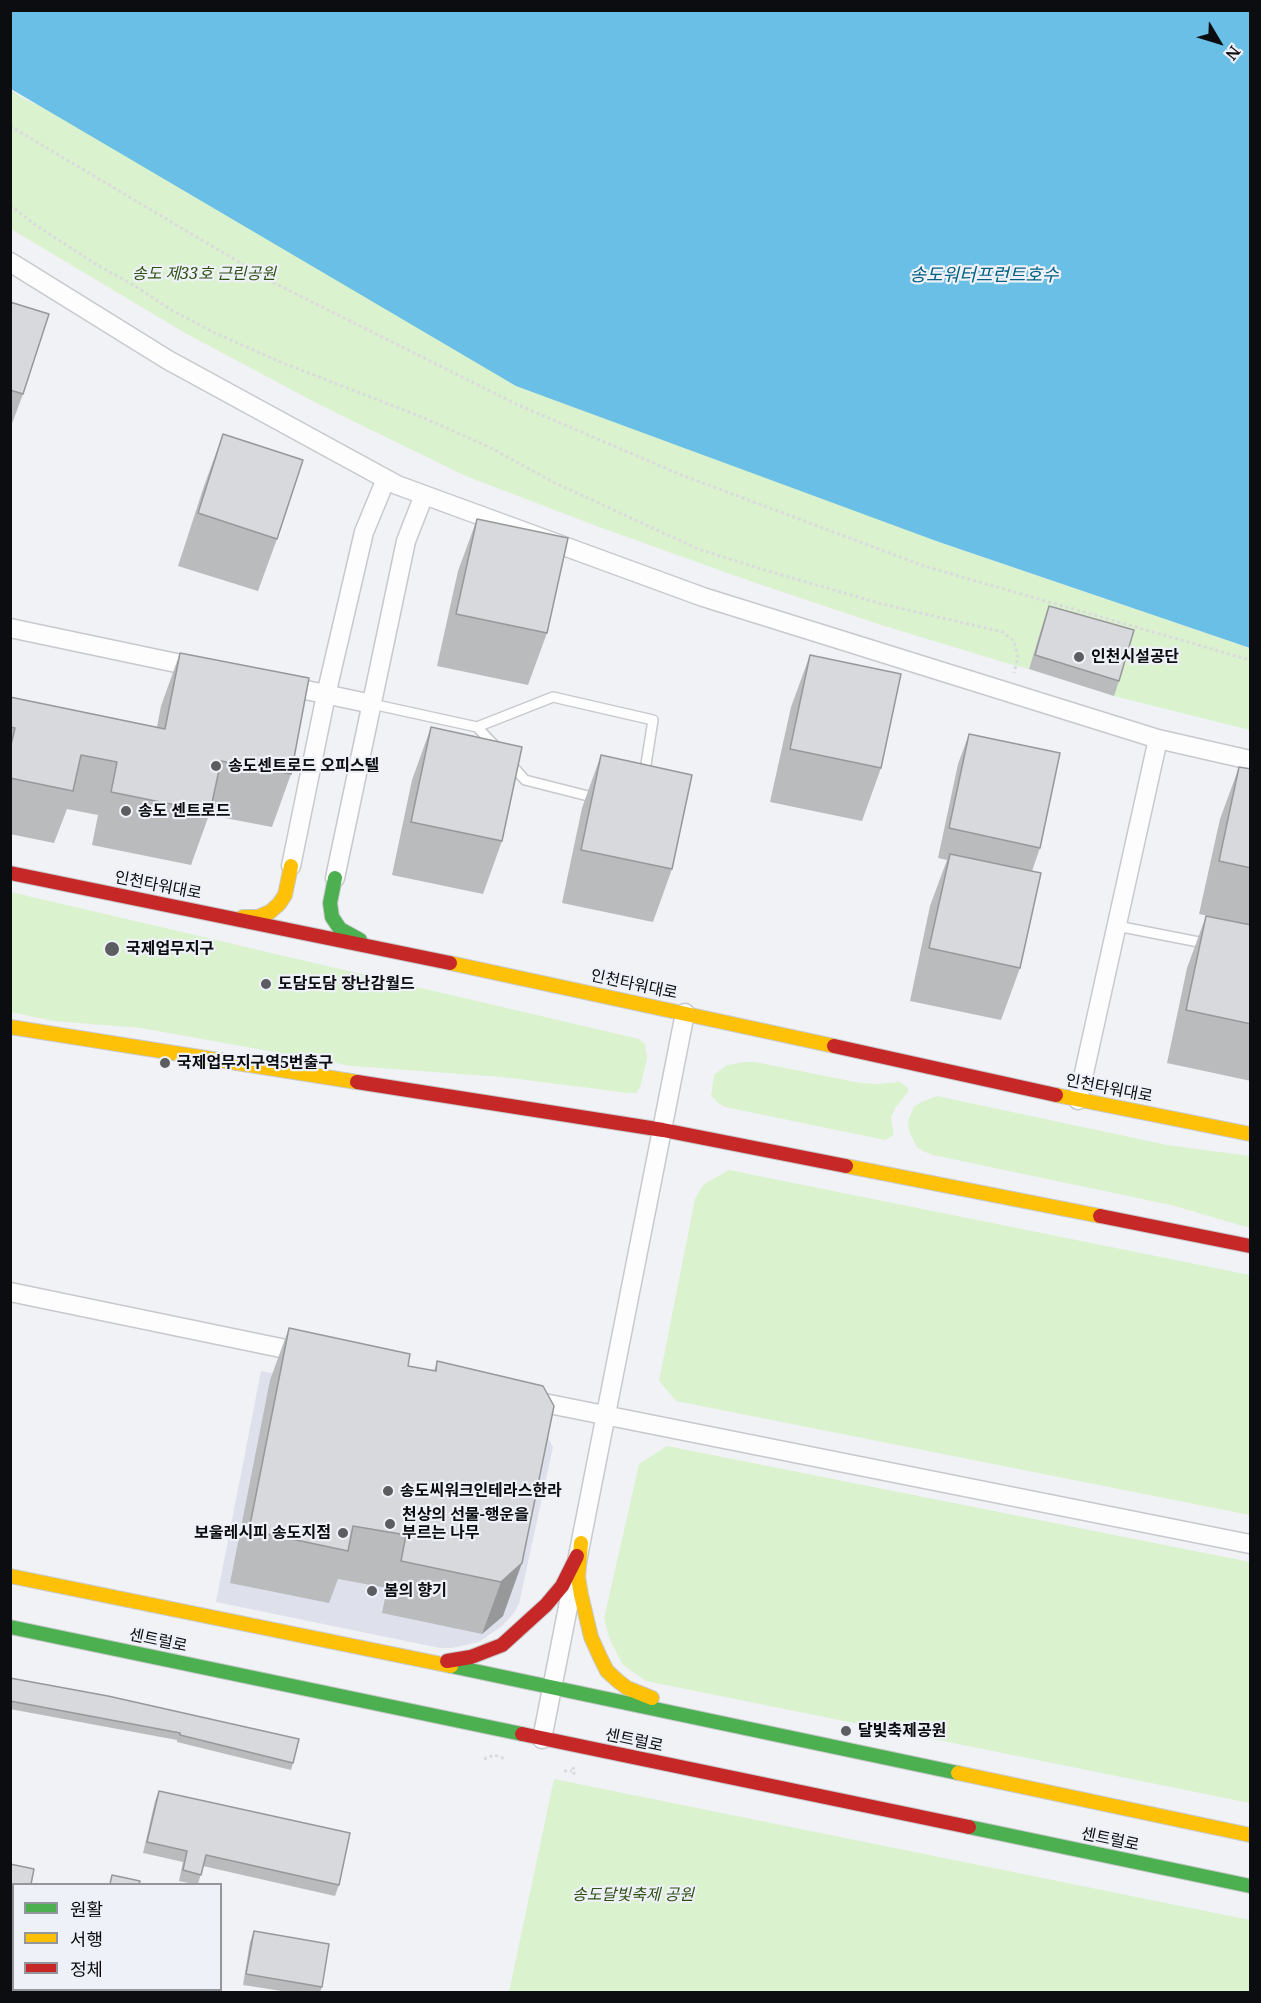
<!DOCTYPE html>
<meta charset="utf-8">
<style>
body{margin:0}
#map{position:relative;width:1261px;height:2003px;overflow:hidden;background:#f0f2f6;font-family:"Noto Serif","Noto Sans KR",serif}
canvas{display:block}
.frame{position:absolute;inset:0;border:12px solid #0c0d10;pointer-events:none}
.legend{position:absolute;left:12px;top:1883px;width:210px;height:108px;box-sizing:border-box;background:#eef1f8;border:2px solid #94969b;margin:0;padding:8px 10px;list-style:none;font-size:18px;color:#0c0d10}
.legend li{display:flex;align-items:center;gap:12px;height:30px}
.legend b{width:30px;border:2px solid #94969b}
.north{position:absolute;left:1189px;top:12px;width:60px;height:60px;-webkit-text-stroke:4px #eef1f8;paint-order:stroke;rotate:128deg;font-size:16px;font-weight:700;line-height:24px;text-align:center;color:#0c0d10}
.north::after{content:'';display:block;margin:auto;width:21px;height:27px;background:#0c0d10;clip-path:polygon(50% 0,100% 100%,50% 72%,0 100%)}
</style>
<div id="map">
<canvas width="1261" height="2003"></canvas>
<div class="frame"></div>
<ul class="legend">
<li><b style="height:8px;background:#4caf50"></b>원활</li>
<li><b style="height:8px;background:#ffc107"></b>서행</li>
<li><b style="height:8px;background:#c62828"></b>정체</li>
</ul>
<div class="north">N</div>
</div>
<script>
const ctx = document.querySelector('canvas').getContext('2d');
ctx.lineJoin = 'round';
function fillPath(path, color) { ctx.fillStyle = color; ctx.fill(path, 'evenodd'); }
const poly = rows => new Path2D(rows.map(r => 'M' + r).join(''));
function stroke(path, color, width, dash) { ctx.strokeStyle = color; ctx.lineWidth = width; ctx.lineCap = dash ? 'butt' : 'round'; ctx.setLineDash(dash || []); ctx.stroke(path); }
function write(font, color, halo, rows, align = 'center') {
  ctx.font = font + ' "Noto Serif","Noto Sans KR",serif'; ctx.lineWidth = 4.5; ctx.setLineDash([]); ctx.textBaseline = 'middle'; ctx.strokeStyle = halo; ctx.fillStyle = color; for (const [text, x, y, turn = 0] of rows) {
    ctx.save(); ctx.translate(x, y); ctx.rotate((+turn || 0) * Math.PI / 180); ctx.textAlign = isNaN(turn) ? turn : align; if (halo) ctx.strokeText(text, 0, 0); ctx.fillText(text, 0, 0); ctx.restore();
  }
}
fillPath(poly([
 [261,1371,529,1424,545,1432,553,1447,519,1604,514,1613,502,1626,479,1642,452,1648,440,1648,216,1602]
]), '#dee1eb');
fillPath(poly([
 [10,89,21,97,939,542,1250,648,1250,730,1114,696,1044,621,1029,669,1003,662,878,624,747,580,602,528,468,477,324,407,185,333,11,229],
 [11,892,639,1039,645,1044,647,1059,640,1088,636,1093,629,1093,502,1077,352,1066,141,1028,53,1021,11,1012],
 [745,1062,755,1062,860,1083,876,1084,900,1082,908,1088,908,1092,896,1107,891,1117,894,1135,885,1140,725,1107,718,1103,711,1095,714,1075,727,1065],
 [937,1096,1167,1145,1250,1156,1250,1228,1171,1205,933,1155,923,1151,917,1147,910,1134,908,1123,910,1116,914,1107,921,1102],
 [729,1170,1250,1275,1250,1515,676,1401,659,1381,695,1199,704,1184],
 [667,1446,1250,1562,1250,1803,646,1681,623,1665,610,1640,604,1619,639,1464],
 [554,1779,1250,1920,1250,1992,509,1992]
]), '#dbf2ce');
fillPath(poly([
 [11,10,1250,11,1250,648,939,542,516,386,11,89]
]), '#6abfe6');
const lane = poly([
 [372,704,477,727,496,747],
 [477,727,553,697,653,720,644,777],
 [509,762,525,780,596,798],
 [1117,926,1209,944]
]);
const street = poly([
 [10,262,168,360,397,485,703,597,1158,739,1250,760],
 [10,628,200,668],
 [282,685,372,704],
 [291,866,326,695,364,532,386,479],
 [335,878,406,541,424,495],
 [1078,1100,1158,739],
 [10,1292,305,1353],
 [529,1400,1250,1544],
 [542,1739,685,1013]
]);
const fast = poly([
 [335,878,330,903,332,917,340,929,360,940],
 [10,1627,522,1734],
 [451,1666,958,1773],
 [969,1827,1250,1886]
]);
const slow = poly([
 [243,917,258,917,270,912,279,904,285,895,291,866],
 [450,963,834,1046],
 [10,1027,357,1082],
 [1056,1095,1250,1134],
 [846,1166,1100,1216],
 [581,1543,578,1577,581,1595,591,1637,600,1657,607,1671,618,1681,627,1688,652,1698],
 [10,1576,451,1666],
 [958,1773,1250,1835]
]);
const jam = poly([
 [10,873,450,963],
 [834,1046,1056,1095],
 [357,1082,663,1130,846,1166],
 [1100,1216,1250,1246],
 [447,1661,471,1657,502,1645,546,1605,562,1586,577,1556],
 [522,1734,969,1827]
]);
stroke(lane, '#c7c9cc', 12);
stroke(street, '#c7c9cc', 21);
stroke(fast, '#c7c9cc', 16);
stroke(slow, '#c7c9cc', 16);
stroke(jam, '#c7c9cc', 16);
stroke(poly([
 [10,126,274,283,514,403,679,474,924,566,1250,660],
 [10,205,34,224,94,263,135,286,173,311,213,332,278,361,424,418,491,448,553,482,698,549,768,571,882,604,1003,632,1014,641,1018,657,1014,673],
 [484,1759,494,1755,506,1759],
 [574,1767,572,1771,576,1776],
 [564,1771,572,1771]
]), '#dadbdc', 3, [3, 3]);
stroke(lane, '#fdfdfe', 9);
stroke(street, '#fdfdfe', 18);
stroke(fast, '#4caf50', 14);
stroke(slow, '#ffc107', 14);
stroke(jam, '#c62828', 14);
fillPath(poly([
 [10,302,23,394,10,429],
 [223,434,277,539,258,591,178,566,204,486],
 [477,519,547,633,528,685,437,666,458,571],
 [1049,606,1119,681,1114,696,1029,669,1044,620],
 [180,653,291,774,272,827,209,815,191,865,92,845,98,815,67,809,54,843,10,834,10,697,157,727,161,706],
 [810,655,881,768,862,821,770,802,791,707],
 [431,727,502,841,483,894,392,875,412,780],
 [969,734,1040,848,1032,871,1020,968,1001,1020,910,1001,930,906,947,860,938,858,958,764],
 [601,755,672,869,653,922,562,903,582,808],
 [1239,767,1251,769,1251,925,1199,914,1220,819],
 [1206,916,1251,925,1251,1081,1167,1063,1187,968],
 [289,1328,408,1366,434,1371,437,1361,543,1386,503,1616,482,1634,382,1613,387,1588,338,1579,329,1603,230,1583,270,1380],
 [10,1678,293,1763,291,1770,177,1742,177,1740,10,1709],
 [159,1791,339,1885,335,1896,203,1866,198,1884,193,1884,179,1881,183,1862,143,1853,155,1801],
 [10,1864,14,1884,14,1908,10,1908],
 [254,1931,322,1987,320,1992,288,1992,243,1985,250,1942]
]), '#b9bbbd');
fillPath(poly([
 [522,1563,503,1616,482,1634,501,1582]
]), '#96989a');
const building = poly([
 [10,302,49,314,23,394,10,390,10,302],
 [223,434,303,460,277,539,198,513,223,434],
 [477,519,568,538,547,633,456,614,477,519],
 [1049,606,1134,630,1119,681,1035,655,1049,606],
 [180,653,309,678,291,774,221,761,210,812,111,792,117,762,81,755,73,791,10,778,10,749,15,728,10,727,10,697,165,729,180,653],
 [810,655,901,674,881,768,790,749,810,655],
 [431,727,522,747,502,841,411,822,431,727],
 [969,734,1060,753,1040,848,949,828,969,734],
 [601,755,692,775,672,869,581,850,601,755],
 [1239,767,1251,769,1251,868,1219,861,1239,767],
 [950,854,1041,873,1020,968,929,948,950,854],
 [1206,916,1251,925,1251,1024,1186,1010,1206,916],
 [289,1328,410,1354,408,1366,436,1371,437,1361,543,1386,554,1406,522,1563,501,1582,401,1561,406,1535,353,1526,348,1551,249,1530,289,1328],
 [10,1678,108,1696,299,1739,293,1763,180,1735,180,1733,10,1701,10,1678],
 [159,1791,350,1833,339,1885,206,1855,201,1875,183,1870,187,1851,147,1842,159,1791],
 [10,1864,34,1869,31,1884,14,1884,14,1896,10,1896,10,1864],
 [112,1875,140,1881,139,1884,110,1884,112,1875],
 [254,1931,329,1944,322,1987,246,1974,254,1931]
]);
fillPath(building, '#d7d9dc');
stroke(building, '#96989a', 1.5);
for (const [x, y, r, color] of [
 [1079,657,6,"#5c5d60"],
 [216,766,6,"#5c5d60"],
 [126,811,6,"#5c5d60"],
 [112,949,8,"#5c5d60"],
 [266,984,6,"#5c5d60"],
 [165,1063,6,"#5c5d60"],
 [388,1491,6,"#5c5d60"],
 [390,1524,6,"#5c5d60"],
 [343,1533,6,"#5c5d60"],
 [372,1591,6,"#5c5d60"],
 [846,1731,6,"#5c5d60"]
]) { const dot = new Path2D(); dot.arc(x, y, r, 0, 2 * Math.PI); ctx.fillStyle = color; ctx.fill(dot); stroke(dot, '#eef1f8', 2); }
write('italic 16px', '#315114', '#eef1f8', [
 ["송도 제33호 근린공원",204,274],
 ["송도달빛축제 공원",633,1895]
]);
write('bold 16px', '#0c0d10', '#eef1f8', [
 ["인천시설공단",1091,657],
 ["송도센트로드 오피스텔",228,766],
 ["송도 센트로드",138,811],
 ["국제업무지구",126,949],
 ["도담도담 장난감월드",278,984],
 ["국제업무지구역5번출구",177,1063],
 ["송도씨워크인테라스한라",400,1491],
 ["천상의 선물-행운을",402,1515],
 ["부르는 나무",402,1533],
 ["보울레시피 송도지점",331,1533,"right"],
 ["봄의 향기",384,1591],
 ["달빛축제공원",858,1731]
], 'left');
write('16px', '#0c0d10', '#eef1f8', [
 ["인천타워대로",158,886,11],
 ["인천타워대로",634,985,12],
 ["인천타워대로",1109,1089,11],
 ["센트럴로",158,1641,12],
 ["센트럴로",634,1741,12],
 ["센트럴로",1110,1840,12]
]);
write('italic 18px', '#006083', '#eef1f8', [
 ["송도워터프런트호수",984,276]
]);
</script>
